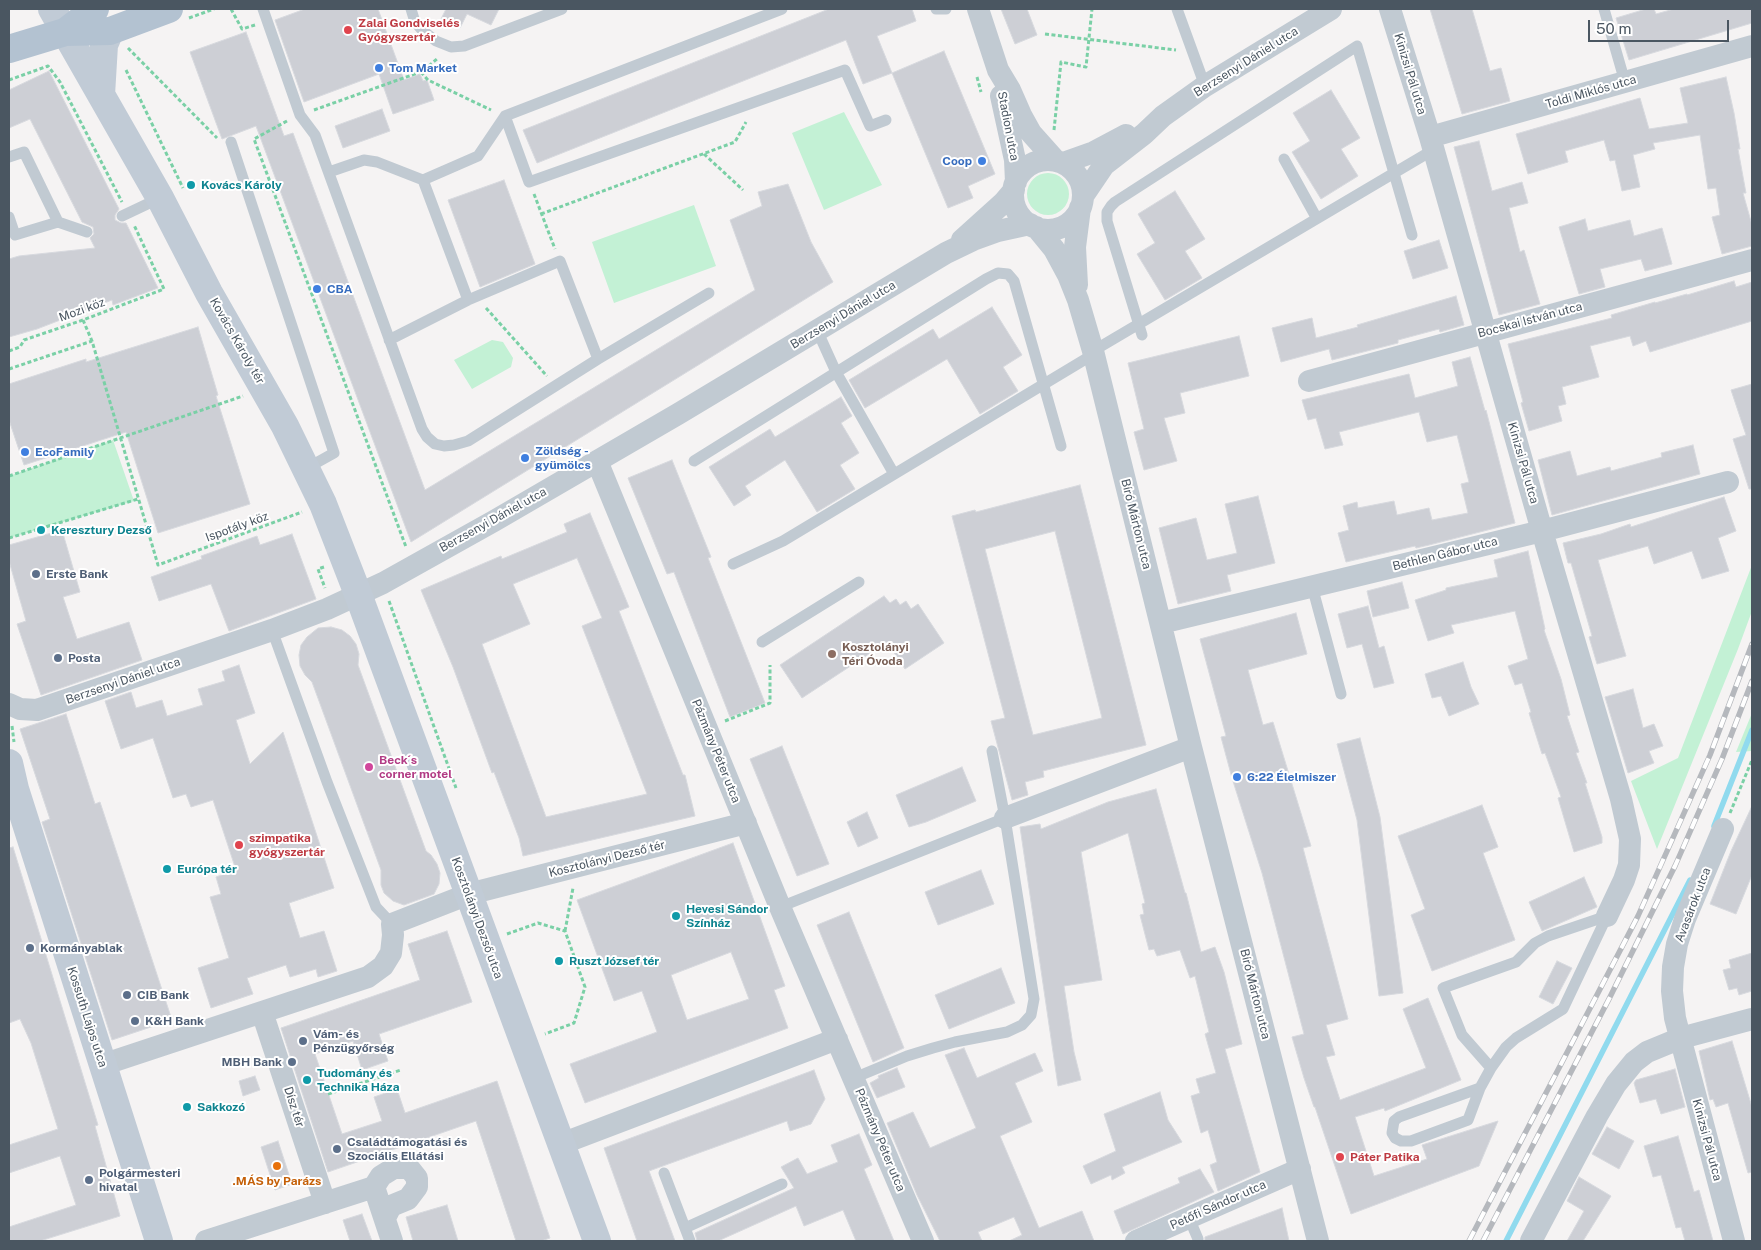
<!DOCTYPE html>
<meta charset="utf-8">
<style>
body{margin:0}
#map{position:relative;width:1761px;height:1250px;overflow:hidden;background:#f5f3f3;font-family:"Public Sans",sans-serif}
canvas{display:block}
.frame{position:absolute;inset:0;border:10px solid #4a5661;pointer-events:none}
.scale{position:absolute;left:1588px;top:20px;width:141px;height:22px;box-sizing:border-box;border:2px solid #4a5661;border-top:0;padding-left:6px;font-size:15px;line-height:18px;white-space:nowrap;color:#4a5661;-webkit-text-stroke:4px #fff;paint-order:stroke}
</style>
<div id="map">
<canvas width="1761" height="1250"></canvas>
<div class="frame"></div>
<div class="scale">50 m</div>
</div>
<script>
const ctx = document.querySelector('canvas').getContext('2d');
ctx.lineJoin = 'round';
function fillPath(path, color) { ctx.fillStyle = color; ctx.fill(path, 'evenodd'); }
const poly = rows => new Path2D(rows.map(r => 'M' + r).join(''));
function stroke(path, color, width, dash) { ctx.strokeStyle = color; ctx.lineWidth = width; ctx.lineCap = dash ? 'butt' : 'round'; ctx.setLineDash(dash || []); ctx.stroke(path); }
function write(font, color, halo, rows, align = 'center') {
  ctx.font = font + ' "Public Sans",sans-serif'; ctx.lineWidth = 4; ctx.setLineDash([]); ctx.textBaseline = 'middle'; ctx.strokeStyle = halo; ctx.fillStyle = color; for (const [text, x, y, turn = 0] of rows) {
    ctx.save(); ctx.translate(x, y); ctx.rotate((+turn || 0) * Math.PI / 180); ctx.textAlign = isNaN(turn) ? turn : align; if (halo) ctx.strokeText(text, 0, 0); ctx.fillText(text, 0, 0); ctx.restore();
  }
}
fillPath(poly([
 [844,112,882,185,824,210,792,133],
 '1027 194a21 21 0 1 1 42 0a21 21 0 1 1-42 0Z',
 [694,205,716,266,614,303,592,242],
 [492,340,503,342,513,358,511,367,472,389,454,360],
 [113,440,134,501,9,538,9,476],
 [1752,565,1752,611,1738,649,1657,849,1631,781,1678,758],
 [1752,713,1752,751,1736,752]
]), '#c3f1d5');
stroke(poly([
 [1714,826,1752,730],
 [1506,1241,1690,880]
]), '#90daee', 5.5);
const building = poly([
 [305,9,378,9,404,80,420,74,423,81,427,80,434,100,393,114,379,74,304,102,275,20,305,9],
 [446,9,499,9,491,25,467,14,460,28,441,19,446,9],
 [829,9,912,9,916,21,877,36,892,73,863,84,846,40,537,163,523,130,829,9],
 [1001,9,1027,9,1037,35,1015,44,1001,9],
 [1430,9,1472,9,1490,71,1501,68,1510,101,1462,114,1430,9],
 [1646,9,1654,9,1656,14,1674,9,1752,9,1752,23,1629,60,1616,18,1646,9],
 [246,32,284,136,293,133,425,490,755,290,730,220,762,206,758,192,788,184,811,242,833,282,411,542,256,126,222,139,190,52,246,32],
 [944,51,995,174,968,186,973,198,948,208,892,73,944,51],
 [49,71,119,209,115,215,115,220,121,223,126,223,158,288,113,305,112,300,37,329,9,337,9,259,19,256,95,248,90,238,94,234,93,227,82,222,30,119,9,128,9,90,49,71],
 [1726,77,1734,113,1740,149,1738,149,1746,193,1743,193,1752,225,1752,246,1722,254,1712,217,1720,215,1716,188,1708,189,1700,135,1653,143,1655,149,1633,155,1640,187,1622,191,1615,160,1610,161,1604,140,1565,151,1568,162,1528,174,1516,134,1640,98,1649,129,1688,123,1680,88,1726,77],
 [1331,90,1360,138,1341,149,1358,176,1321,199,1292,152,1310,141,1293,113,1331,90],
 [382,109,390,131,343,148,335,126,382,109],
 [1479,141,1492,191,1522,182,1528,203,1509,208,1520,252,1524,250,1540,304,1499,315,1454,147,1479,141],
 [504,180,535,264,480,287,448,200,504,180],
 [1175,191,1205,239,1185,251,1202,278,1165,300,1137,254,1155,243,1138,214,1175,191],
 [1585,219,1588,231,1630,220,1634,236,1662,228,1672,264,1645,271,1641,259,1600,269,1605,287,1579,294,1559,227,1585,219],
 [1439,240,1448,268,1413,279,1404,251,1439,240],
 [1734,281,1736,287,1752,282,1752,321,1650,352,1646,341,1633,346,1630,336,1590,346,1599,377,1562,387,1566,404,1558,406,1562,421,1529,431,1521,403,1523,402,1508,344,1612,318,1611,315,1655,302,1655,303,1687,294,1687,295,1734,281],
 [1456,296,1464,325,1440,332,1439,329,1398,340,1398,343,1332,360,1329,349,1281,362,1272,328,1312,318,1316,338,1358,327,1357,325,1456,296],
 [992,307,1022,355,1003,367,1018,391,980,414,947,359,865,408,849,380,933,329,939,339,992,307],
 [198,327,218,395,216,396,250,504,158,533,126,432,24,465,9,420,9,384,86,359,86,362,198,327],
 [1239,336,1249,376,1180,393,1185,413,1164,418,1177,461,1144,470,1134,432,1144,429,1128,363,1239,336],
 [1470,357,1485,411,1486,410,1515,523,1429,545,1416,548,1415,546,1346,562,1338,533,1349,530,1343,506,1357,502,1358,508,1394,501,1397,515,1429,508,1432,520,1468,513,1461,484,1469,482,1457,435,1427,442,1419,412,1339,432,1343,445,1325,449,1316,418,1308,420,1302,400,1409,374,1415,398,1458,386,1452,362,1470,357],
 [1752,384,1752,489,1749,489,1733,439,1746,435,1731,390,1752,384],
 [841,397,852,416,841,423,859,453,840,465,855,489,817,512,785,460,745,486,751,495,734,506,709,467,770,429,775,437,841,397],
 [1693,445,1700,474,1552,515,1538,460,1570,451,1577,476,1610,467,1611,471,1662,457,1661,453,1693,445],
 [672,460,711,557,708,558,765,703,730,717,674,572,667,574,628,478,672,460],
 [1080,485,1146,745,1043,771,1044,777,1025,782,1028,795,1012,800,991,721,1005,718,952,516,975,510,976,512,1080,485],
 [1055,531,1102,718,1033,735,985,549,1055,531],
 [1258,496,1275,563,1227,575,1231,591,1178,604,1159,528,1196,518,1207,560,1237,553,1225,504,1258,496],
 [1724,497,1736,531,1718,538,1729,571,1702,579,1692,551,1654,564,1648,546,1598,560,1626,656,1597,664,1589,637,1592,636,1571,563,1568,563,1563,543,1601,534,1630,524,1631,527,1724,497],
 [590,513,629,607,619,611,683,775,685,775,695,816,523,856,519,838,494,772,492,773,453,667,421,590,501,556,502,559,567,532,564,524,590,513],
 [577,558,602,618,582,626,647,794,546,817,482,644,530,624,513,584,577,558],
 [62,530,80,592,63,597,77,639,129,622,142,660,41,695,17,624,26,621,9,561,9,545,62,530],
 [292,534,316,599,229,631,211,584,159,601,151,577,202,559,201,556,257,536,260,545,292,534],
 [1528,551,1545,629,1544,630,1561,679,1570,715,1567,716,1579,752,1576,753,1587,783,1585,783,1602,837,1602,843,1574,852,1558,798,1561,797,1545,753,1542,754,1529,713,1531,712,1522,683,1515,685,1508,666,1528,659,1515,611,1451,625,1454,633,1428,641,1415,600,1446,590,1446,588,1498,577,1494,560,1528,551],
 [1402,582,1409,608,1373,617,1367,591,1402,582],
 [884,596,890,603,896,599,900,605,906,601,911,609,918,604,944,643,905,669,887,642,802,698,780,665,884,596],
 [1368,606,1379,648,1384,646,1394,683,1374,688,1362,644,1347,648,1338,614,1368,606],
 [1296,613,1307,654,1248,670,1263,725,1273,722,1311,846,1303,848,1348,1019,1326,1025,1335,1055,1326,1057,1340,1100,1426,1068,1403,1009,1428,998,1461,1080,1385,1111,1384,1108,1355,1117,1374,1176,1427,1159,1422,1145,1498,1121,1479,1166,1351,1214,1315,1107,1314,1107,1304,1078,1292,1037,1304,1034,1262,873,1232,778,1221,737,1226,736,1200,639,1296,613],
 [331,627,342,630,350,636,356,644,359,654,358,665,426,851,431,855,437,864,440,873,439,884,434,894,404,905,393,901,384,893,381,885,381,870,312,682,305,675,300,666,299,655,301,645,307,637,318,628,331,627],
 [1463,662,1471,687,1479,704,1449,716,1441,696,1432,698,1425,674,1463,662],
 [239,665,255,713,236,720,250,764,283,732,334,888,289,903,300,938,324,931,337,971,318,977,316,969,290,977,286,965,247,978,253,994,211,1008,198,968,229,958,210,897,221,894,216,877,236,870,213,800,191,807,186,794,173,798,153,738,121,749,105,701,131,692,136,708,162,700,167,716,203,705,198,689,225,681,222,671,239,665],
 [1633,689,1643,728,1654,724,1663,746,1649,751,1654,763,1628,773,1605,697,1633,689],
 [66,714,95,804,100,802,172,1020,112,1040,42,822,50,819,20,729,66,714],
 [1360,738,1380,817,1403,993,1379,996,1357,820,1337,744,1360,738],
 [782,746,829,864,797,876,750,759,782,746],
 [962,767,976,801,926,822,909,827,896,795,962,767],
 [1156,789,1185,893,1186,893,1201,952,1215,947,1224,972,1242,1044,1225,1049,1260,1172,1218,1191,1210,1165,1217,1162,1208,1130,1201,1133,1191,1096,1200,1093,1196,1079,1216,1073,1205,1034,1209,1032,1195,976,1190,978,1180,950,1157,956,1154,949,1149,950,1140,915,1144,914,1142,904,1145,903,1128,833,1081,852,1102,980,1064,986,1074,1052,1081,1080,1058,1086,1020,827,1040,824,1041,829,1108,802,1156,789],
 [1482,805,1498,847,1483,853,1515,940,1432,971,1411,915,1425,909,1398,836,1482,805],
 [1752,806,1752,875,1736,914,1710,904,1731,851,1752,806],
 [867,812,878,838,858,847,847,822,867,812],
 [733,843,785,986,774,990,788,1028,585,1103,570,1064,657,1032,642,991,614,1001,577,900,733,843],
 [731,952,749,999,687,1020,671,975,731,952],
 [13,847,98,1125,95,1126,120,1216,40,1241,9,1241,9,1227,76,1205,60,1156,9,1173,9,1145,58,1129,31,1043,20,1019,9,1023,9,848,13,847],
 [981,870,994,904,938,925,925,892,981,870],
 [1584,877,1597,907,1542,931,1529,902,1584,877],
 [849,912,904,1048,873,1062,817,925,849,912],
 [447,931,472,1002,379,1034,388,1061,362,1070,353,1041,315,1054,342,1134,382,1121,374,1097,397,1089,405,1113,497,1081,550,1238,541,1241,516,1241,476,1121,328,1172,281,1028,420,980,408,944,447,931],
 [1752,953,1752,991,1739,995,1737,988,1729,990,1723,970,1731,968,1729,960,1752,953],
 [1557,961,1572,968,1553,1004,1539,997,1557,961],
 [1001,968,1015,1003,949,1029,935,995,1001,968],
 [1732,1041,1752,1107,1752,1172,1748,1173,1728,1103,1716,1107,1713,1099,1710,1100,1699,1051,1732,1041],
 [964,1048,977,1078,1035,1053,1043,1071,1015,1083,1032,1122,1000,1136,1039,1228,1082,1211,1094,1241,1009,1241,1022,1235,1014,1217,978,1232,982,1241,940,1241,917,1195,887,1123,913,1112,930,1148,976,1128,945,1055,964,1048],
 [897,1068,905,1087,877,1098,870,1083,879,1078,878,1076,897,1068],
 [1675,1069,1685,1107,1661,1114,1656,1099,1640,1103,1634,1083,1636,1080,1675,1069],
 [814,1070,825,1099,811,1124,790,1131,787,1121,649,1171,675,1241,637,1241,604,1148,814,1070],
 [255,1076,260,1090,243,1096,239,1081,255,1076],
 [1160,1092,1168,1120,1182,1142,1122,1167,1125,1173,1112,1180,1111,1175,1091,1184,1083,1166,1116,1151,1104,1114,1160,1092],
 [1607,1127,1634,1141,1619,1169,1592,1154,1607,1127],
 [859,1134,872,1165,864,1169,894,1241,856,1241,843,1210,804,1226,796,1206,718,1241,697,1241,695,1233,794,1188,781,1167,798,1158,807,1174,838,1162,831,1145,859,1134],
 [1678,1136,1694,1192,1699,1190,1713,1241,1685,1241,1681,1227,1676,1228,1661,1175,1653,1177,1644,1146,1678,1136],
 [278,1141,292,1184,275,1190,261,1147,278,1141],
 [1200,1169,1214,1192,1123,1234,1114,1211,1180,1183,1178,1178,1200,1169],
 [1579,1177,1611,1196,1583,1241,1567,1241,1584,1211,1567,1201,1579,1177],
 [447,1205,458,1241,413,1241,406,1217,447,1205],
 [1282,1208,1289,1241,1205,1241,1205,1237,1282,1208],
 [362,1214,372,1241,350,1241,343,1220,362,1214]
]);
fillPath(building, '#cdcfd5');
stroke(building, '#d7d9de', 1);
stroke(poly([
 [231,9,242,29,255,25],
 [189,18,214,9],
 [1045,34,1176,50],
 [128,48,217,138],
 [126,70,183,188],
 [421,72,428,80,491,110],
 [977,77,981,92],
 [9,80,48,66,60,82,122,202],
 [314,110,423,71,438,58],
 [287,121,254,139,406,547],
 [1054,130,1061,62,1086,67,1092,9],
 [704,154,743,190],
 [534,194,555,249],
 [541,214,735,142,746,122],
 [486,308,547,376],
 [83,320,92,341,158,565,302,512],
 [9,351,20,347,24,340,83,320,164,289,134,225],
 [9,369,92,341],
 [9,476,243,396],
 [9,538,138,499],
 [324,567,318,569,325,588],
 [389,601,456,788],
 [725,721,770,703,770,665],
 [12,726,14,742],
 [1730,813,1752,760],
 [565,931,573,888],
 [507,934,538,923,565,931,585,987,574,1023,545,1034],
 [328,1094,401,1070]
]), '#7ad0a6', 3, [4, 2.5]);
stroke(poly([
 [263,9,300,115,315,135,422,429,427,437,435,444,444,446,454,445,468,441,598,359,709,293],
 [411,9,415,22,422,30,436,41,451,47,464,46,562,9],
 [936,9,946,9],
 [1177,9,1205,86],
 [1604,9,1625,82],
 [505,116,529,182,845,70,870,126,886,120],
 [231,142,334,453,307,468],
 [9,157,24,152,58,222,87,232],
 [1284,159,1316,217],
 [329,172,364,160,377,162,423,180,478,156,505,116,782,9],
 [423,180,468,300],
 [122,216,160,198],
 [9,217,15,235,58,222],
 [817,330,836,372,894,474],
 [1142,335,1107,221,1107,212,1111,206,1115,202,1357,46,1412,235],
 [389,340,468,300,560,261,598,359],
 [1093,351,1433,150],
 [694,461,986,279,998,273,1008,274,1014,281,1061,446],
 [733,564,783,541,1094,354],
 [1312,586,1341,694],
 [272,630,327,782,376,907,392,924],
 [762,642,859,582],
 [780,907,1005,818],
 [1491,1068,1462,1035,1443,988,1516,962,1535,943,1548,936,1607,916],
 [854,1078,907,1056,933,1048,955,1042,1007,1032,1022,1025,1031,1015,1034,999,1005,818,992,751],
 [1480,1088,1399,1117,1394,1121,1392,1133,1395,1138,1401,1141,1411,1141,1468,1120,1480,1088,1491,1068,1506,1047,1516,1038,1563,1009,1607,916],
 [664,1173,690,1241],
 [1189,1218,1198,1239],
 [685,1228,782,1184]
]), '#c1cad2', 11);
stroke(poly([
 [978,9,998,70,1010,90,1021,115,1031,133,1056,161],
 [1390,9,1430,137,1542,531,1621,799,1630,839,1629,865,1624,880,1607,916],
 [1001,96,1015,160,1016,182],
 [1430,137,1752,46],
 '1013 195a35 35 0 1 1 70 0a35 35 0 1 1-70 0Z',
 [1063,163,1094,152,1126,135],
 [1083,196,1104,165,1144,134,1163,116,1205,86,1331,9],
 [1036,227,1054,249,1068,275,1078,300,1093,351,1191,747,1318,1241],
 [962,240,1003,203,1014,190],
 [1077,285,1075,247,1080,208],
 [1309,381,1752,260],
 [597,461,780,907,923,1241],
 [1161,623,1542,531,1728,482],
 [9,704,20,709,37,710,272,630,327,609,383,583,494,521,678,414,946,253,973,240,998,231,1030,224],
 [1005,818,1191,747],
 [1723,829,1685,919,1677,944,1673,967,1672,991,1675,1018,1734,1241],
 [262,1012,325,1203],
 [102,1065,368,977,383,966,391,953,393,935,392,924,469,894,746,823],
 [561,1144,837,1039],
 [385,1218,391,1206,408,1199,417,1187,417,1178,409,1168,394,1168,381,1176,374,1187,392,1241],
 [206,1241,374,1187],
 [1136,1241,1300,1169],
 [1531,1241,1597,1116,1616,1084,1634,1062,1647,1052,1681,1038,1752,1019]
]), '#c1cad2', 22);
stroke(poly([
 [52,9,160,198,209,293,285,426,323,504,358,594,597,1241],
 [101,95,104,45,110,31],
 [9,763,15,789,159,1241]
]), '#c1cbd6', 28);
stroke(poly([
 [65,32,95,9],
 [9,49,65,32,110,31,169,9]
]), '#b3c2d1', 28);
const rail = poly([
 [1469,1241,1638,916,1710,755,1752,644],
 [1483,1241,1609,999,1675,866,1722,759,1752,681]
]);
stroke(rail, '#b5b8bd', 5.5);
stroke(rail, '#fff', 4, [11]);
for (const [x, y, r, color] of [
 [348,30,5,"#e0444e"],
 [379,68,5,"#3f7fe0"],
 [982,161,5,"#3f7fe0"],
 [191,185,5,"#0f9aa8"],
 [317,289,5,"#3f7fe0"],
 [25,452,5,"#3f7fe0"],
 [525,458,5,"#3f7fe0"],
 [41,530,5,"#0f9aa8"],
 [36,574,5,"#5c6f8a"],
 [832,654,5,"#8d6e63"],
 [58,658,5,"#5c6f8a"],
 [369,767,5,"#d1479c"],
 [1237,777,5,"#3f7fe0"],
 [239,845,5,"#e0444e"],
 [167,869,5,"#0f9aa8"],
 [676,916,5,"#0f9aa8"],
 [30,948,5,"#5c6f8a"],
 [559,961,5,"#0f9aa8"],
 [127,995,5,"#5c6f8a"],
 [135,1021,5,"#5c6f8a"],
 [303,1041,5,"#5c6f8a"],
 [292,1062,5,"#5c6f8a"],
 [307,1080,5,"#0f9aa8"],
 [187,1107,5,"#0f9aa8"],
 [337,1149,5,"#5c6f8a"],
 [1340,1157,5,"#e0444e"],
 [277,1166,5,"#e8710a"],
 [89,1180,5,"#5c6f8a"]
]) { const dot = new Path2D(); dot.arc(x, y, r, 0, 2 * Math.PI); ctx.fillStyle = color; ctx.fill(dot); stroke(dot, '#fff', 2); }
write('bold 12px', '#be3a42', '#fff', [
 ["Zalai Gondviselés",358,23],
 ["Gyógyszertár",358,37],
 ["szimpatika",249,838],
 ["gyógyszertár",249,852],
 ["Páter Patika",1350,1157]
], 'left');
write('12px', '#4a5661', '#fff', [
 ["Berzsenyi Dániel utca",1246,62,-32],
 ["Kinizsi Pál utca",1410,74,73],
 ["Toldi Miklós utca",1591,92,-16],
 ["Stadion utca",1008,126,79],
 ["Mozi köz",82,310,-20],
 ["Berzsenyi Dániel utca",843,315,-31],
 ["Bocskai István utca",1530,320,-15],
 ["Kovács Károly tér",237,341,60],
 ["Kinizsi Pál utca",1523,463,74],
 ["Berzsenyi Dániel utca",493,520,-29],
 ["Bíró Márton utca",1136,524,76],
 ["Ispotály köz",237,527,-20],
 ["Bethlen Gábor utca",1445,554,-14],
 ["Berzsenyi Dániel utca",123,681,-19],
 ["Pázmány Péter utca",716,751,68],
 ["Kosztolányi Dezső tér",607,859,-14],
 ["Avasárok utca",1693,905,-69],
 ["Kosztolányi Dezső utca",477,918,70],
 ["Bíró Márton utca",1255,994,76],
 ["Kossuth Lajos utca",87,1017,72],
 ["Dísz tér",294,1107,72],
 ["Pázmány Péter utca",880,1140,67],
 ["Kinizsi Pál utca",1707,1140,75],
 ["Petőfi Sándor utca",1218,1205,-24]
]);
write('bold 12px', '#366cbe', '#fff', [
 ["Tom Market",389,68],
 ["Coop",972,161,"right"],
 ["CBA",327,289],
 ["Zöldség -",535,451],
 ["gyümölcs",535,465],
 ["EcoFamily",35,452],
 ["6:22 Élelmiszer",1247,777]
], 'left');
write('bold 12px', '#0d838f', '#fff', [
 ["Kovács Károly",201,185],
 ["Keresztury Dezső",51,530],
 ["Európa tér",177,869],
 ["Hevesi Sándor",686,909],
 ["Színház",686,923],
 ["Ruszt József tér",569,961],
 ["Tudomány és",317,1073],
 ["Technika Háza",317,1087],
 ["Sakkozó",197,1107]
], 'left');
write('bold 12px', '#4e5e75', '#fff', [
 ["Erste Bank",46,574],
 ["Posta",68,658],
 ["Kormányablak",40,948],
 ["CIB Bank",137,995],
 ["K&H Bank",145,1021],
 ["Vám- és",313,1034],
 ["Pénzügyőrség",313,1048],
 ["MBH Bank",282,1062,"right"],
 ["Családtámogatási és",347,1142],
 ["Szociális Ellátási",347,1156],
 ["Polgármesteri",99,1173],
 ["hivatal",99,1187]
], 'left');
write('bold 12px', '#785e54', '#fff', [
 ["Kosztolányi",842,647],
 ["Téri Óvoda",842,661]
], 'left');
write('bold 12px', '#b23c85', '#fff', [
 ["Beck´s",379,760],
 ["corner motel",379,774]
], 'left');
write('bold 12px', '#c56008', '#fff', [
 [".MÁS by Parázs",277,1181]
]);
</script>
